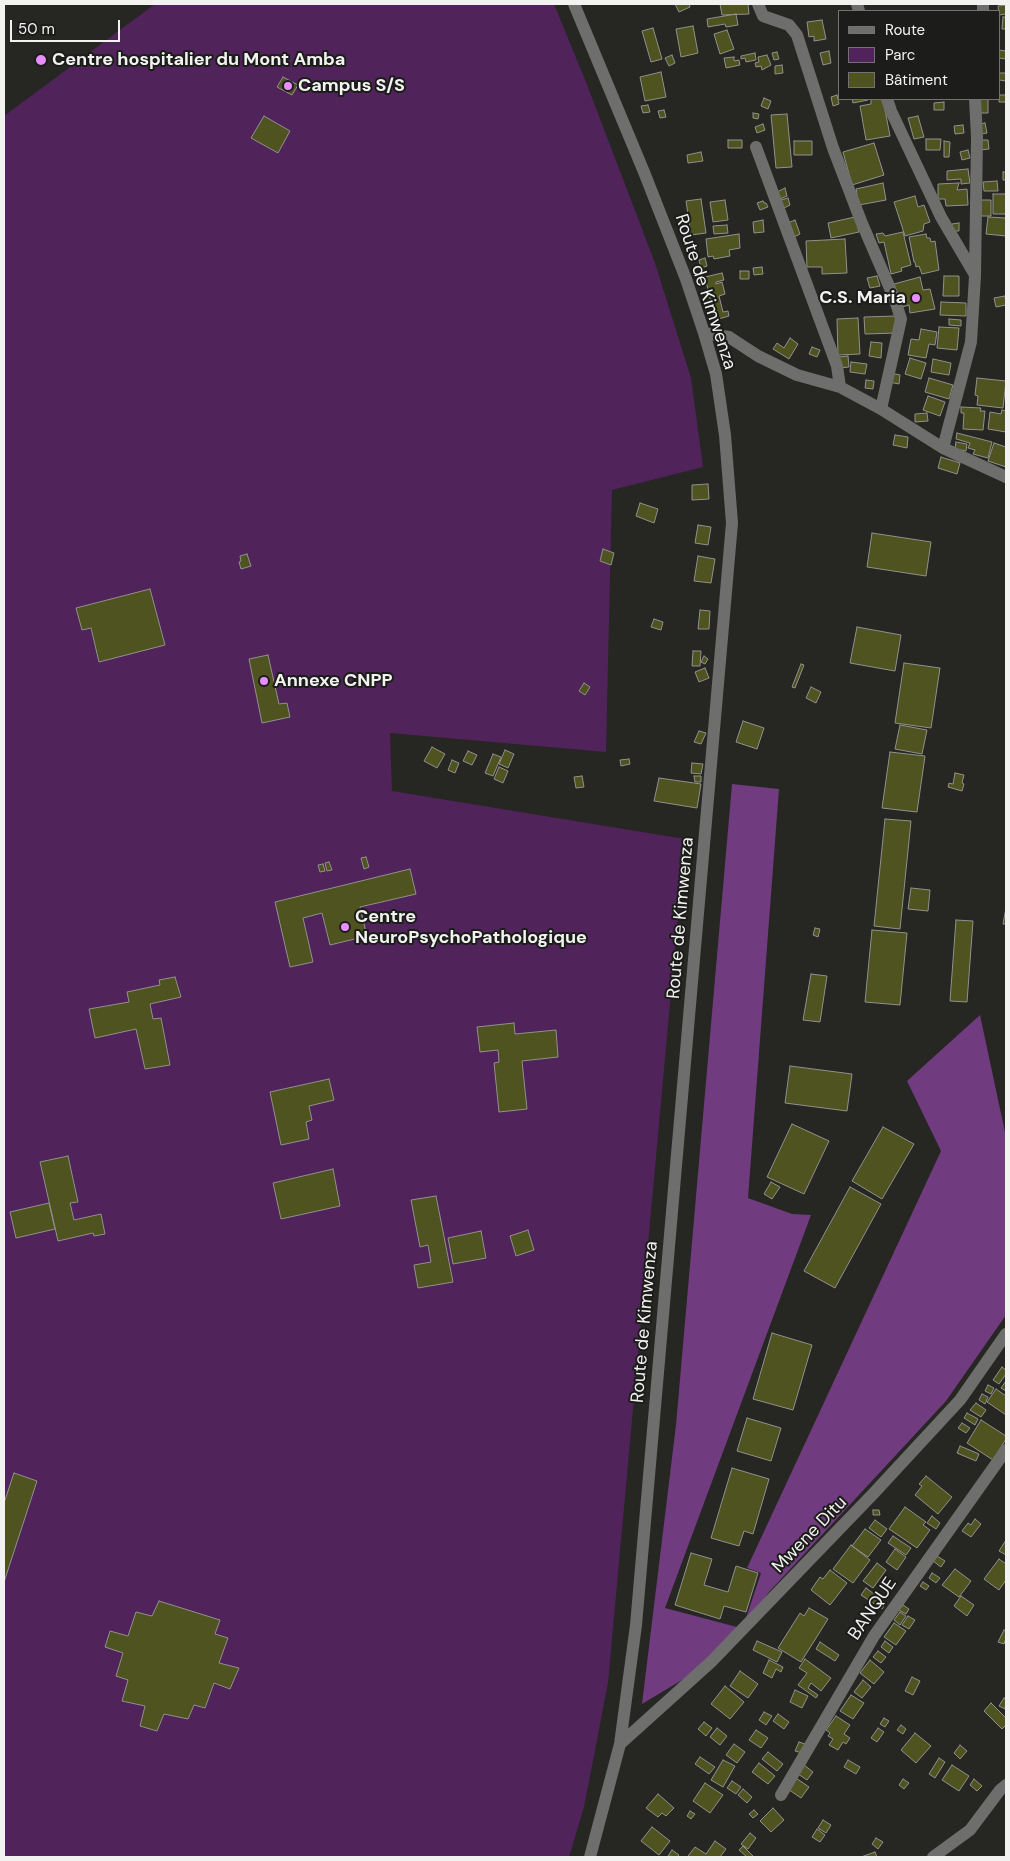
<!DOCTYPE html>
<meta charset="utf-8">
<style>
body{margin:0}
#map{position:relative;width:1010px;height:1861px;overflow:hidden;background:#262623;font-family:"DM Sans",sans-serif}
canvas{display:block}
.frame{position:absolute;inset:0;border:5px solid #f2f3f1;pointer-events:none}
.legend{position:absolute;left:838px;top:10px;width:162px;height:90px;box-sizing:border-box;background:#1c1d1a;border:1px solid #727370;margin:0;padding:6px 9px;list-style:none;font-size:15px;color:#f2f3f1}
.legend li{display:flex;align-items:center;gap:10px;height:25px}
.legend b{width:25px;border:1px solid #727370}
.scale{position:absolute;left:10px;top:20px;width:110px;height:22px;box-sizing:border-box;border:2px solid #f2f3f1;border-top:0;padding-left:6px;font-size:15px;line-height:18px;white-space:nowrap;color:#f2f3f1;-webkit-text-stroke:4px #1c1d1a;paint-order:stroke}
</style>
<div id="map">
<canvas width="1010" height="1861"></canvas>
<div class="frame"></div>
<ul class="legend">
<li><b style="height:6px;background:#6e6e6d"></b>Route</li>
<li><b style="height:14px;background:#50235b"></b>Parc</li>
<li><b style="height:14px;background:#4e531f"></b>Bâtiment</li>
</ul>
<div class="scale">50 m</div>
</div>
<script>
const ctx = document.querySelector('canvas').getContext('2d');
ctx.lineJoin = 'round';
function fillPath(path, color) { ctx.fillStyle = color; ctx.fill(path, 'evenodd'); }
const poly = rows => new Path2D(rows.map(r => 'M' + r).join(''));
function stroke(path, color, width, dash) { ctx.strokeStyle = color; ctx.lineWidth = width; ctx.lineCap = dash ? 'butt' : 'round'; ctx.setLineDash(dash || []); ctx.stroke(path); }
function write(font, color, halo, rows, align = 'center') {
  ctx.font = font + ' "DM Sans",sans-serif'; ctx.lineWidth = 4; ctx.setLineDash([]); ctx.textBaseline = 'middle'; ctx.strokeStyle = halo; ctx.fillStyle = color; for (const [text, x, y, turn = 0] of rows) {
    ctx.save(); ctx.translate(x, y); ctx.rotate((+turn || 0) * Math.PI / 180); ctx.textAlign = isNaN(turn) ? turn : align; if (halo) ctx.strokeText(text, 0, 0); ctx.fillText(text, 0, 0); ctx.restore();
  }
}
fillPath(poly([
 [155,4,554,4,586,82,655,263,691,378,703,467,612,490,606,752,390,733,392,791,685,839,608,1683,584,1807,569,1857,4,1857,4,116]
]), '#50235b');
fillPath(poly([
 [732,784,779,789,748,1198,792,1214,811,1215,665,1608,737,1627,746,1618,761,1573,747,1568,941,1151,907,1081,980,1015,1006,1137,1006,1315,946,1401,769,1592,760,1605,702,1668,642,1704,676,1425]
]), '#713b7f');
const building = poly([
 [675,4,689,4,690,7,679,12,675,4],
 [720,4,748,4,749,14,722,15,720,4],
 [1006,5,1006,14,999,15,998,6,1006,5],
 [736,14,738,25,726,27,725,24,708,27,707,19,736,14],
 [1003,17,1006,17,1006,29,1002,29,1003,17],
 [822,20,826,39,814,41,814,36,809,37,807,22,822,20],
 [693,26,698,53,681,57,676,29,693,26],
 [653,28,662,59,651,62,642,31,653,28],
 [727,30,734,49,720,54,714,34,727,30],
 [999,50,1006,51,1006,59,999,58,999,50],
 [829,51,831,63,823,65,820,53,829,51],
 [777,52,779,59,774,60,772,53,777,52],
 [755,53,756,60,746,62,745,58,741,59,741,56,755,53],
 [672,55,675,63,669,66,665,58,672,55],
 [767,55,771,65,762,70,761,66,756,67,755,63,759,62,758,57,767,55],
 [734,57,734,61,739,60,740,65,726,68,724,58,734,57],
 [782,65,783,73,775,74,775,66,782,65],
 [661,72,666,97,645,101,640,77,661,72],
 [999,73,1006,73,1006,81,999,80,999,73],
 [283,77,298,85,292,95,277,87,283,77],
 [837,95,839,104,833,106,831,97,837,95],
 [999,95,1006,95,1006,102,999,102,999,95],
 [764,98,771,101,768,109,761,106,764,98],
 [852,99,867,99,868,100,853,103,852,99],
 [871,99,883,99,890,136,866,140,860,106,871,104,871,99],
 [980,99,988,99,988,113,980,113,980,99],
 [944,102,944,110,934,110,934,103,944,102],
 [648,105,650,112,643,113,641,106,648,105],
 [664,110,666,117,660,118,658,111,664,110],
 [753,113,759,114,758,119,753,118,753,113],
 [787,114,792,167,776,168,771,115,787,114],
 [264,116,290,131,278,153,251,138,264,116],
 [918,116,924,137,914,139,908,118,918,116],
 [985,123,987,133,981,134,979,124,985,123],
 [763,124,765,130,757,133,755,127,763,124],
 [963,125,964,133,955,134,954,126,963,125],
 [926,139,941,139,940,150,926,150,926,139],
 [728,140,742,140,742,148,728,148,728,140],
 [979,140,988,140,989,149,979,150,979,140],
 [794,141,812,141,812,155,794,155,794,141],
 [944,141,950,142,949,157,944,157,944,141],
 [874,143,884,175,852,185,843,152,874,143],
 [968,150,970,158,962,160,960,152,968,150],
 [701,152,703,161,688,163,687,155,701,152],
 [968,169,970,183,961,184,961,179,947,180,947,171,968,169],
 [1003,172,1006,172,1006,180,1003,180,1003,172],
 [997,181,998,191,984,191,983,182,997,181],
 [883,183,886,200,859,205,856,189,883,183],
 [959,183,957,190,967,189,968,205,946,206,945,199,938,199,938,184,959,183],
 [785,188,787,196,780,199,777,192,785,188],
 [993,194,1006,194,1006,214,993,214,993,194],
 [915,196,918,207,924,205,930,222,924,224,923,231,905,236,894,202,915,196],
 [788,198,790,205,784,208,781,200,788,198],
 [701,199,706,233,691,235,686,201,701,199],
 [725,200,728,220,713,222,710,202,725,200],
 [980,200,991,200,991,216,981,216,980,200],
 [763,201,764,203,766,203,768,207,760,210,757,203,763,201],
 [855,217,859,232,831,238,828,223,855,217],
 [988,217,1006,218,1006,236,986,234,988,217],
 [763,220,764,232,754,233,753,222,763,220],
 [795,220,800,234,794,237,788,223,795,220],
 [959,223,959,231,952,231,952,224,959,223],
 [727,225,728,233,714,234,713,226,727,225],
 [903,232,911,265,901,268,902,271,891,274,884,242,879,243,876,234,883,233,885,236,903,232],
 [739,234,740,248,729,250,730,256,714,259,713,256,708,257,706,239,739,234],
 [926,234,927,238,930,238,931,242,935,241,939,270,922,274,919,266,916,267,915,262,914,262,909,237,926,234],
 [845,239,847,273,822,274,822,267,807,267,806,241,845,239],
 [705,258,707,266,701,268,699,260,705,258],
 [762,267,763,274,754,275,753,268,762,267],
 [740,271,749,271,749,279,740,279,740,271],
 [722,273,724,280,716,282,716,284,722,282,725,294,719,296,723,312,728,311,729,316,715,320,705,277,722,273],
 [877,276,880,286,870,288,867,278,877,276],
 [944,276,959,276,959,296,943,296,944,276],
 [920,277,923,290,930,289,935,309,910,313,909,305,902,307,894,284,920,277],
 [1005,296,1006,305,996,307,994,298,1005,296],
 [941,302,966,303,966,316,940,315,941,302],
 [896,316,896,333,865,334,864,317,896,316],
 [858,318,860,354,838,355,837,319,858,318],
 [949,319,961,320,961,326,949,325,949,319],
 [939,327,959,328,957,350,937,348,939,327],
 [921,329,937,332,935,345,929,344,926,358,908,355,911,339,919,340,921,329],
 [790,338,798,344,789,359,773,349,777,343,784,348,790,338],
 [871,342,882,343,881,358,869,356,871,342],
 [812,347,820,350,817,357,809,354,812,347],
 [848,356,849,367,840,368,839,357,848,356],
 [910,358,926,363,921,379,905,374,910,358],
 [933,359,951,363,949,375,931,372,933,359],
 [851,362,867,364,865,374,850,372,851,362],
 [891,373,900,375,899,384,889,382,891,373],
 [929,378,953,385,949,399,925,392,929,378],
 [977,378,1006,381,1003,408,977,405,978,396,975,395,977,378],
 [866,380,874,381,873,389,865,388,866,380],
 [928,396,945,402,940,416,923,410,928,396],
 [961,407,981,408,980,411,985,411,983,430,963,429,964,413,961,413,961,407],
 [1002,410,1006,411,1006,432,988,429,990,412,1001,414,1002,410],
 [927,413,928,421,915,422,915,414,927,413],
 [957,433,992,442,988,458,973,454,975,450,968,448,970,443,956,439,957,433],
 [895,435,908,437,907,448,893,445,895,435],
 [956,442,967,444,966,451,955,449,956,442],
 [994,443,1006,447,1006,467,988,461,994,443],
 [941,457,960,463,957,474,938,468,941,457],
 [708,484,709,499,692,500,692,485,708,484],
 [640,503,658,509,654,523,636,516,640,503],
 [698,525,711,527,708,545,695,543,698,525],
 [872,533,931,542,926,576,867,567,872,533],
 [603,549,614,553,611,565,600,561,603,549],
 [247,554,251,566,241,569,239,562,241,561,240,556,247,554],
 [698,556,715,559,711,583,694,581,698,556],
 [150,589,165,645,99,662,91,628,82,630,76,608,150,589],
 [700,610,710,611,709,629,698,629,700,610],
 [654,619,663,622,661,630,651,627,654,619],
 [857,627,901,635,895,671,850,663,857,627],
 [693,651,701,651,700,666,692,666,693,651],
 [268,655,279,704,287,703,290,717,262,723,249,659,268,655],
 [704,656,708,659,705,664,701,662,704,656],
 [904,663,940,668,931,728,895,723,904,663],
 [801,664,804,665,795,688,792,687,801,664],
 [705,668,709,678,699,682,695,672,705,668],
 [584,683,590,687,585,695,579,691,584,683],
 [811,687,821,692,816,703,806,698,811,687],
 [743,721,764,728,757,749,736,742,743,721],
 [900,725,927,730,922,754,895,749,900,725],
 [699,731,706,733,701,744,694,742,699,731],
 [432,747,445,754,437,768,424,761,432,747],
 [505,750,514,754,508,768,499,764,505,750],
 [468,751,477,755,472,765,463,761,468,751],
 [890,752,925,756,917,812,882,808,890,752],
 [493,754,501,757,493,776,485,773,493,754],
 [629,759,630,764,621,766,620,760,629,759],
 [452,760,459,763,455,773,448,770,452,760],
 [692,763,703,764,701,774,691,773,692,763],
 [499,767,508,771,503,783,494,779,499,767],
 [955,773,964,775,962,783,964,784,962,791,948,787,949,783,953,784,955,773],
 [582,776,584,787,576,788,574,777,582,776],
 [694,776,701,776,701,782,695,782,694,776],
 [659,778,701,784,697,808,654,801,659,778],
 [885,819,911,821,900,929,874,926,885,819],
 [366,857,369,867,364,869,361,858,366,857],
 [329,862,332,870,327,871,325,863,329,862],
 [323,864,325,871,320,872,318,865,323,864],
 [410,869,416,894,360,907,367,936,330,945,322,913,303,918,313,962,290,967,275,902,410,869],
 [911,888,930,890,928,911,908,909,911,888],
 [1006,908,1006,924,1003,924,1006,908],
 [956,920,973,921,967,1002,950,1001,956,920],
 [815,928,820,929,818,937,813,935,815,928],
 [872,930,907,933,900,1005,865,1002,872,930],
 [811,974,827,976,820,1022,803,1020,811,974],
 [175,977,181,997,150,1004,153,1019,161,1018,170,1065,145,1069,136,1029,95,1038,89,1009,129,1002,127,992,160,985,159,980,175,977],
 [514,1023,515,1034,556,1030,558,1057,522,1061,527,1109,499,1112,494,1063,499,1062,498,1050,480,1052,477,1027,514,1023],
 [790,1066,852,1074,847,1111,785,1103,790,1066],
 [329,1079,334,1100,309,1106,312,1120,306,1122,309,1139,281,1145,270,1092,329,1079],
 [792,1124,829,1141,804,1194,767,1177,792,1124],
 [883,1127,914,1144,882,1199,852,1181,883,1127],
 [68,1156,78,1202,70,1203,74,1220,101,1214,105,1234,94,1236,93,1233,58,1241,40,1162,68,1156],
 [333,1169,340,1206,281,1219,273,1183,333,1169],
 [771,1182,780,1187,772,1199,764,1194,771,1182],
 [850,1187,881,1204,835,1288,804,1271,850,1187],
 [436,1196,453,1282,418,1288,414,1265,431,1262,428,1245,420,1247,411,1200,436,1196],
 [49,1203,55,1229,16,1238,10,1212,49,1203],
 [528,1230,534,1250,516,1256,510,1236,528,1230],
 [481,1231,486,1258,453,1264,448,1238,481,1231],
 [772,1333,812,1345,793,1410,753,1399,772,1333],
 [1002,1367,1006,1370,1006,1374,999,1384,993,1380,1002,1367],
 [1006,1381,1006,1391,1001,1388,1006,1381],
 [988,1385,994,1388,991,1394,985,1391,988,1385],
 [996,1389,1006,1396,1006,1415,987,1402,996,1389],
 [982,1394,988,1397,985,1404,979,1400,982,1394],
 [976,1403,986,1410,981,1417,970,1410,976,1403],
 [967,1413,978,1419,975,1425,964,1418,967,1413],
 [747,1418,781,1428,771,1461,737,1451,747,1418],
 [981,1420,1006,1436,1006,1439,993,1460,967,1443,981,1420],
 [962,1423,970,1428,966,1433,958,1428,962,1423],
 [960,1446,979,1454,976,1461,957,1453,960,1446],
 [732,1468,769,1479,753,1534,744,1531,739,1546,711,1538,732,1468],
 [14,1473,37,1481,4,1582,4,1503,14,1473],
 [926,1476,952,1497,938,1514,915,1495,922,1486,919,1484,926,1476],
 [905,1507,926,1522,923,1525,930,1530,917,1548,889,1529,905,1507],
 [873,1510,879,1510,880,1515,873,1515,873,1510],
 [932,1516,940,1523,936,1529,927,1523,932,1516],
 [975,1519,981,1524,971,1537,962,1531,968,1523,971,1525,975,1519],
 [875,1520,887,1529,881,1537,869,1528,875,1520],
 [865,1529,881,1540,868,1557,852,1546,865,1529],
 [893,1536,911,1548,906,1555,888,1543,893,1536],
 [1006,1540,1006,1555,999,1551,1006,1540],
 [851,1545,870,1560,853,1583,833,1569,851,1545],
 [895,1549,906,1557,897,1570,886,1562,895,1549],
 [691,1553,712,1559,704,1585,728,1592,736,1566,758,1573,746,1612,724,1606,720,1619,675,1605,691,1553],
 [937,1556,945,1561,941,1567,933,1561,937,1556],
 [999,1559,1006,1564,1006,1580,999,1590,984,1579,999,1559],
 [877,1563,886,1570,873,1588,863,1581,877,1563],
 [955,1569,971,1581,959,1597,942,1585,955,1569],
 [830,1570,847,1583,830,1605,811,1590,820,1577,823,1579,830,1570],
 [932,1573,940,1578,936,1583,929,1578,932,1573],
 [923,1582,929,1586,926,1590,920,1586,923,1582],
 [866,1588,886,1603,882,1609,861,1595,866,1588],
 [961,1596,974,1605,967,1616,954,1606,961,1596],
 [159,1601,220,1620,215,1634,228,1638,219,1663,239,1668,230,1689,214,1683,205,1708,194,1705,188,1719,164,1714,157,1731,140,1726,145,1706,122,1701,128,1680,116,1676,123,1653,105,1647,110,1631,128,1636,136,1612,152,1616,159,1601],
 [903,1605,909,1609,906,1614,899,1610,903,1605],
 [809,1608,828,1619,801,1662,778,1648,800,1613,804,1616,809,1608],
 [900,1612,906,1616,900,1625,894,1620,900,1612],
 [908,1616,915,1620,909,1629,902,1625,908,1616],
 [894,1623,906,1631,896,1645,884,1637,894,1623],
 [1004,1630,1006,1631,1006,1638,1004,1644,998,1642,1004,1630],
 [757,1641,782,1652,777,1662,753,1650,757,1641],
 [885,1641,893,1647,889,1653,881,1647,885,1641],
 [820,1642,839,1655,835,1661,816,1649,820,1642],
 [878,1651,886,1657,881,1663,873,1657,878,1651],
 [805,1659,831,1678,821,1691,811,1683,808,1688,818,1695,816,1698,798,1685,807,1673,799,1668,805,1659],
 [769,1660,783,1667,781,1672,776,1669,772,1678,763,1673,769,1660],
 [870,1660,884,1672,874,1684,860,1673,870,1660],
 [740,1671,758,1684,748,1698,730,1686,740,1671],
 [912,1677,920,1681,913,1695,905,1691,912,1677],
 [863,1680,871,1687,862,1698,854,1692,863,1680],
 [725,1686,744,1702,730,1719,711,1704,725,1686],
 [795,1690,808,1696,802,1708,790,1702,795,1690],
 [851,1695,864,1703,853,1719,840,1711,851,1695],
 [1004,1698,1006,1699,1005,1709,999,1706,1004,1698],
 [991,1703,1006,1718,1006,1725,1002,1729,984,1711,991,1703],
 [764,1712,772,1716,766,1725,759,1720,764,1712],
 [778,1714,789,1722,784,1729,773,1721,778,1714],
 [836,1716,850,1725,844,1734,850,1738,846,1744,843,1742,838,1750,829,1745,833,1739,828,1736,830,1733,826,1730,836,1716],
 [884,1718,889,1721,885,1727,880,1724,884,1718],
 [704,1722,712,1728,706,1736,698,1729,704,1722],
 [901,1725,906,1729,903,1734,897,1730,901,1725],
 [717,1728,727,1736,720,1745,710,1737,717,1728],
 [878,1728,884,1732,877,1742,871,1738,878,1728],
 [756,1730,768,1738,761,1748,749,1740,756,1730],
 [915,1733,931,1746,916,1763,901,1750,915,1733],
 [799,1742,805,1744,802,1753,795,1751,799,1742],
 [734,1744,745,1752,737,1763,726,1755,734,1744],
 [960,1745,967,1751,960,1759,954,1753,960,1745],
 [768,1752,783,1764,777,1771,762,1759,768,1752],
 [700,1757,715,1767,709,1774,695,1764,700,1757],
 [939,1758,945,1762,935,1778,929,1774,939,1758],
 [723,1760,735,1766,723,1787,711,1780,723,1760],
 [848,1760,860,1767,856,1774,844,1767,848,1760],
 [759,1763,775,1776,768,1784,752,1772,759,1763],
 [804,1765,813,1772,807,1780,798,1774,804,1765],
 [952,1765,969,1776,959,1791,942,1780,952,1765],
 [796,1778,809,1787,801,1798,788,1789,796,1778],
 [903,1779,909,1783,904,1789,899,1785,903,1779],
 [974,1779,982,1786,977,1791,970,1785,974,1779],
 [732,1781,741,1787,736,1794,727,1788,732,1781],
 [705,1783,723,1795,710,1813,693,1801,705,1783],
 [743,1789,752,1797,747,1803,738,1795,743,1789],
 [658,1794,674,1808,666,1816,662,1813,658,1817,646,1808,658,1794],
 [773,1808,784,1820,771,1832,760,1821,773,1808],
 [754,1810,758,1814,753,1818,749,1814,754,1810],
 [690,1811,695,1814,691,1819,687,1816,690,1811],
 [823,1820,831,1825,826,1833,818,1828,823,1820],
 [652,1827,670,1841,659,1855,641,1841,652,1827],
 [817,1829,825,1835,820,1842,812,1837,817,1829],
 [750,1833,756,1838,748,1849,741,1844,750,1833],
 [876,1838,883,1842,878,1849,872,1844,876,1838],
 [715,1841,726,1849,720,1857,691,1857,688,1856,695,1847,706,1854,715,1841],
 [743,1846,754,1857,747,1857,739,1850,743,1846],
 [672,1850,679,1855,677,1857,668,1856,672,1850],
 [875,1852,877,1857,861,1857,875,1852]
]);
fillPath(building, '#4e531f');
stroke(building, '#91918e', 1);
stroke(poly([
 [574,4,644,172,686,279,704,333,716,374,725,435,732,523,636,1625,620,1744,590,1857],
 [758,4,763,16,789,25,797,35,833,148,861,221,895,300,901,319,881,409],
 [857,4,859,11],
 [983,11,983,4],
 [887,99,891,111,941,217,975,275],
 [756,147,837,366,840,387],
 [704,333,729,337,758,356,797,375,840,387,881,409,943,448,1006,477],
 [943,448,971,342,975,276,977,137,975,99],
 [620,1744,711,1662,873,1494,960,1400,1006,1334],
 [781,1795,874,1636,1006,1450],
 [933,1857,970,1830,1000,1790,1006,1785]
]), '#6e6e6d', 12);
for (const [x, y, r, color] of [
 [41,60,6,"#e88eff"],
 [288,86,5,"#e88eff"],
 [916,298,5,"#e88eff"],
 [264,681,5,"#e88eff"],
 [345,927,5,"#e88eff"]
]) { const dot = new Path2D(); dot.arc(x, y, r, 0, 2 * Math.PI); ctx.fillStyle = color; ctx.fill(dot); stroke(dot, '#1c1d1a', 2); }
write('bold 18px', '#f2f3f1', '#1c1d1a', [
 ["Centre hospitalier du Mont Amba",52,60],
 ["Campus S/S",298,86],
 ["C.S. Maria",906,298,"right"],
 ["Annexe CNPP",274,681],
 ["Centre",355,917],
 ["NeuroPsychoPathologique",355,938]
], 'left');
write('18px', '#f2f3f1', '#1c1d1a', [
 ["Route de Kimwenza",705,292,72],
 ["Route de Kimwenza",681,918,-85],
 ["Route de Kimwenza",645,1322,-85],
 ["Mwene Ditu",810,1535,-46],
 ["BANQUE",873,1609,-56]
]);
</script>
